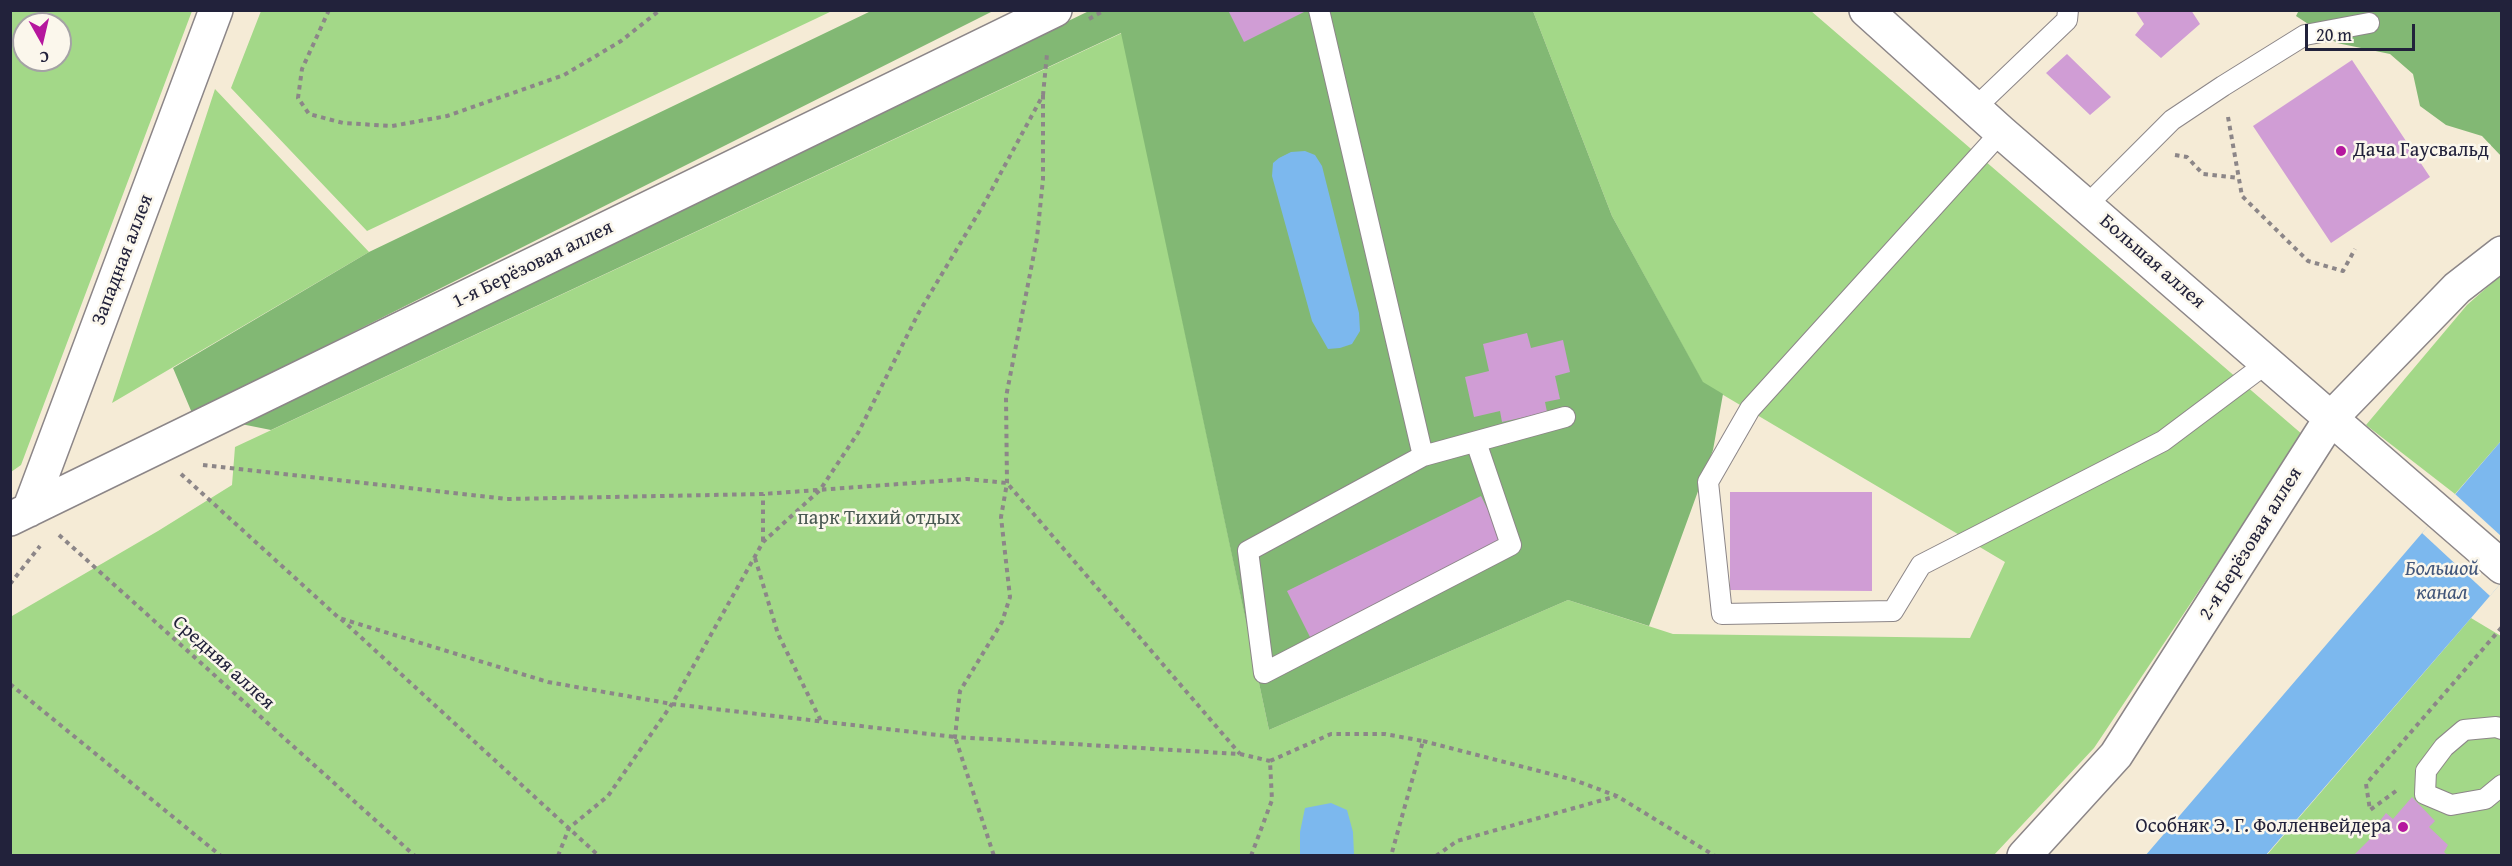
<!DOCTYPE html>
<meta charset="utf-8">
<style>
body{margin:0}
#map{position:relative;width:2512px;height:866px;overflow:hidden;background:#f5ebd6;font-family:"Gentium Book Plus",serif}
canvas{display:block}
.frame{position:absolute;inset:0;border:12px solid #22223b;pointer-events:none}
.north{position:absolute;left:12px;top:12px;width:60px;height:60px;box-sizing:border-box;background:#fbf7ec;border:2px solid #a4a2a5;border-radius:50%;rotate:172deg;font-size:16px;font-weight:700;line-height:24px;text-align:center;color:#22223b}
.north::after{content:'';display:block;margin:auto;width:21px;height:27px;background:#b5179e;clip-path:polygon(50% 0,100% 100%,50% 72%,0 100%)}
.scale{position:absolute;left:2305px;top:24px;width:110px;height:27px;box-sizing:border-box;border:3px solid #22223b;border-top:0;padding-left:8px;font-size:18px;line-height:21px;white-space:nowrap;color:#22223b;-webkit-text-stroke:4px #fbf7ec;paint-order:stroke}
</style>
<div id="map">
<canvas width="2512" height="866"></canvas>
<div class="frame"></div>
<div class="north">С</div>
<div class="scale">20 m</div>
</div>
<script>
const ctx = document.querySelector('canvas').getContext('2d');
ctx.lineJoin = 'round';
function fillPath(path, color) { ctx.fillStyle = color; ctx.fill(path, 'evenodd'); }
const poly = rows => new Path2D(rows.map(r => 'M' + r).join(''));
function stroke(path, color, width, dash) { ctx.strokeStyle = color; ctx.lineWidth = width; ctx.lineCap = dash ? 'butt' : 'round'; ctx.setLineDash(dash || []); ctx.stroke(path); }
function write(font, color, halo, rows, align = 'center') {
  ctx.font = font + ' "Gentium Book Plus",serif'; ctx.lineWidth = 5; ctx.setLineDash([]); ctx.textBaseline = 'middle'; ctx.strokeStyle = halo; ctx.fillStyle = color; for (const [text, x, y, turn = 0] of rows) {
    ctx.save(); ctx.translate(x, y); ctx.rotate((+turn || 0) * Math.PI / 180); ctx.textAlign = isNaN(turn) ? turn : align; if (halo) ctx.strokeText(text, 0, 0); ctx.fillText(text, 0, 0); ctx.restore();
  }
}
fillPath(poly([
 [11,10,192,11,21,465,11,472],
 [24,24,60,24,60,60,24,60],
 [261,11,261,10,832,11,367,231,231,88],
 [1533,11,1811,11,2303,435,2094,748,1994,855,11,855,12,616,158,531,232,485,235,447,1122,33,1269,730,1568,600,1673,634,1970,638,2005,562,1703,383,1612,216],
 [215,89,369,252,112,403],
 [2501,275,2501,441,2455,494,2366,425,2467,305],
 [2471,618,2501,636,2501,855,2266,856]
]), '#a3d888');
fillPath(poly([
 [1091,10,1533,11,1612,216,1703,382,1723,394,1713,450,1649,626,1568,600,1269,730,1121,33,271,430,236,423],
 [2299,10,2501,11,2501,156,2482,136,2446,125,2420,106,2413,74,2390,54,2337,43,2296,16],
 [871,11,993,11,192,413,173,368,369,252]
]), '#82b874');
fillPath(poly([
 [1305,151,1315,155,1322,166,1359,313,1360,331,1352,344,1340,348,1328,349,1312,321,1272,176,1273,163,1279,158,1291,152],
 [2501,441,2501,583,2471,618,2266,855,2145,856],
 [1331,803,1347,810,1353,832,1354,855,1300,855,1300,832,1305,808]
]), '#7cb8ee');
fillPath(poly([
 [2455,494,2501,536,2501,583,2490,596,2422,533]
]), '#f5ebd6');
fillPath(poly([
 [1228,10,1308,10,1244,42],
 [2135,10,2191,10,2200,24,2161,58,2135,35,2144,24],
 [2067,54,2111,97,2090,115,2046,73],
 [2352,60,2430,177,2331,243,2253,126],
 [1527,333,1531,348,1563,340,1570,372,1555,376,1560,399,1545,402,1547,412,1502,422,1500,411,1474,417,1465,377,1489,371,1483,344],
 [1730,492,1872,492,1872,591,1730,590],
 [1481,496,1504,542,1310,637,1287,591],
 [2412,797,2435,821,2429,827,2448,845,2444,852,2448,856,2353,856,2375,834,2376,826,2386,813,2393,819]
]), '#d09dd5');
const lane = poly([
 [1319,10,1423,456,1565,417],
 [1975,108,2067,20,2068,10],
 [2001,132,1750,409,1708,482,1722,614,1893,611,1921,565,2163,441,2267,363],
 [2087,205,2172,120,2223,86,2305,35,2369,23],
 [1423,456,1248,551,1264,673,1511,545,1476,442],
 [2502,729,2496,727,2464,730,2444,747,2426,771,2425,794,2451,805,2485,799,2502,785]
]);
const street = poly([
 [1866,10,2001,132,2502,567],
 [29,510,216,10],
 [10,519,1055,10],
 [2024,856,2116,755,2331,418,2457,288,2502,253]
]);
stroke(lane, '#8c8688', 22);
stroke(street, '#8c8688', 36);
stroke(poly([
 [329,10,302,69,298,98,309,114,343,123,392,126,447,116,564,75,621,41,660,10],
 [1089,19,1105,10],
 [1043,95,1043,179,1037,238,1006,397,1007,483,1001,517,1010,597,1002,622,960,691,955,737,1240,754,1270,761],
 [2228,117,2242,196,2308,261,2343,271,2355,249],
 [2175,155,2187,157,2203,174,2239,178],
 [203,465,507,499,763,494,967,479,1007,483,1240,754],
 [181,474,339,618,548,682,672,704,955,737,994,856],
 [59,535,415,856],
 [763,541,763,494],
 [755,558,778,634,821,721],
 [10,584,40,546],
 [341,619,599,856],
 [10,684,221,856],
 [1423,741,1574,780,1617,796,1715,856],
 [2396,791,2370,810,2366,784,2502,627],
 [558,856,569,828,608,796,672,704,763,542,820,490,858,433,918,314,985,202,1043,95,1047,54],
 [1251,856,1272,800,1270,761,1331,734,1385,734,1423,741,1391,856],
 [1436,856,1457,841,1617,796]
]), '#8c8688', 4, [4.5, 4.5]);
stroke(lane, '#fff', 20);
stroke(street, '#fff', 33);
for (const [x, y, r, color] of [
 [2341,151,6,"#b5179e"],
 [2403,827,6,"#b5179e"]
]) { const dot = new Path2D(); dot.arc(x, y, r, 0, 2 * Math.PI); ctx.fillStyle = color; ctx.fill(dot); stroke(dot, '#fbf7ec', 2); }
write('20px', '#22223b', '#fbf7ec', [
 ["Дача Гаусвальд",2353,151],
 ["Особняк Э. Г. Фолленвейдера",2391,827,"right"]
], 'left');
write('20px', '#22223b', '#fbf7ec', [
 ["Западная аллея",123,260,-69],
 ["Большая аллея",2152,262,41],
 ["1-я Берёзовая аллея",533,265,-26],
 ["2-я Берёзовая аллея",2251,544,-58],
 ["Средняя аллея",223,663,42]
]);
write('20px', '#495952', '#fbf7ec', [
 ["парк Тихий отдых",879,519]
]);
write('italic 21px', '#42567a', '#fbf7ec', [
 ["Большой",2442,570],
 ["канал",2442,594]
]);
</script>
